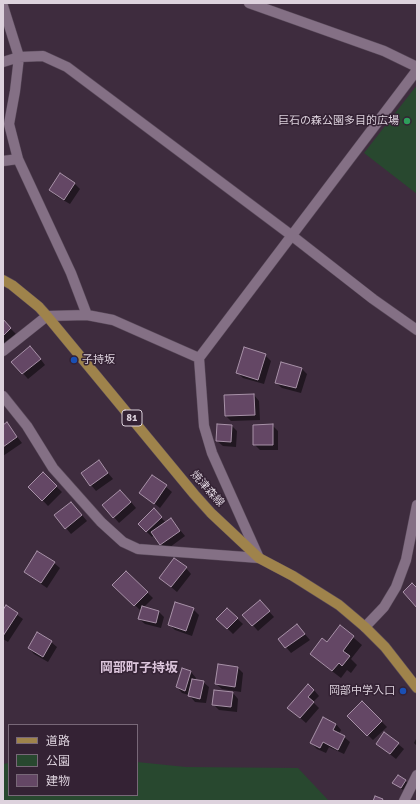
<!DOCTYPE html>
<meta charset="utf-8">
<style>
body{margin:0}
#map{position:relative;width:420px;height:804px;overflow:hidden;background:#3e2c3e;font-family:Signika,"Noto Sans JP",sans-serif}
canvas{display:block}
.frame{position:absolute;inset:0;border:4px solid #ddd2dd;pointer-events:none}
.legend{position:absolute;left:8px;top:724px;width:130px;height:72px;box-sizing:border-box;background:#342234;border:1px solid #786878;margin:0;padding:5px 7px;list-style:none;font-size:12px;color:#ddd2dd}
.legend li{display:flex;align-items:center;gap:8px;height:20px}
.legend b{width:20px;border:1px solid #786878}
</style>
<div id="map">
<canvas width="420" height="804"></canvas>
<div class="frame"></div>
<ul class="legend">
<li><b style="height:5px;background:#9f834b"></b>道路</li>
<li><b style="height:11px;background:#28482f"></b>公園</li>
<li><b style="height:11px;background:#644765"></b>建物</li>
</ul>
</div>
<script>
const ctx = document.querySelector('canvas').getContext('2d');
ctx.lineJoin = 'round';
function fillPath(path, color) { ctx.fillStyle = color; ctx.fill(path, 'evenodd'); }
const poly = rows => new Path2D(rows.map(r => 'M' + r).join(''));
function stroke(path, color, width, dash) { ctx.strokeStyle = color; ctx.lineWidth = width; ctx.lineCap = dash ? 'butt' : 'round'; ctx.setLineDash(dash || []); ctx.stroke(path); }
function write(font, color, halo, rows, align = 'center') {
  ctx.font = font + ' Signika,"Noto Sans JP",sans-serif'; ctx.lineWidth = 3; ctx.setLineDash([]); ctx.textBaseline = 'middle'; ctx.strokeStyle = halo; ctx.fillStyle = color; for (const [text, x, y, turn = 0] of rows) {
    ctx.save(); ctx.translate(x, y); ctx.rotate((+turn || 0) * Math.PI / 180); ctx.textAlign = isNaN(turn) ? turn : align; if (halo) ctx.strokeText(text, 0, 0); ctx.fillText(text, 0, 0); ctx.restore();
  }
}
fillPath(poly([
 [417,85,417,194,364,153],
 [137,762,186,767,298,768,329,801,3,801,3,764,9,763,9,795,137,795]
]), '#28482f');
fillPath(poly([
 [74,183,80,189,70,204,56,196,50,190],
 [3,321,16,334,4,346,3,344],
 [36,353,45,365,28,379,13,362],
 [265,355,271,361,264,384,243,378,238,373],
 [301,368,307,374,301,393,282,388,276,383],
 [254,395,259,401,260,420,231,421,226,416],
 [7,424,22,443,3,456,3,426],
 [272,425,278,431,278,450,260,450,254,444],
 [232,426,237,431,236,447,223,446,217,441],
 [99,462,113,479,96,491,91,485],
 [43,474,62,492,48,506,30,487],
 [153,476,172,492,160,508,141,493],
 [126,496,136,508,119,523,114,517],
 [76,508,87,521,71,534,66,528],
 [154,510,166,523,171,519,185,536,166,550,154,535,152,537,139,524],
 [54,563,60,568,47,588,31,577,25,571],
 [186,568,191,574,177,592,160,578],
 [126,572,153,598,143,608,159,612,164,617,161,628,145,624,139,619,141,611,114,585],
 [6,607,23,619,8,642,3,639,3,612],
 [265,607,274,617,258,631,244,615],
 [193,609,199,615,192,636,175,630,169,624],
 [227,609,243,624,233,634,218,619],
 [340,626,362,645,351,659,357,665,351,673,347,670,341,678,320,662,311,654,327,643],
 [302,631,310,640,291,653,279,639],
 [51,642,57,647,48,662,34,654,29,648],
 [219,665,238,668,243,673,241,692,222,689,216,684],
 [183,670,191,672,196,678,195,680,203,682,209,687,206,703,195,702,189,695,182,693,177,687],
 [314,690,319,696,313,702,319,708,306,723,289,708],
 [233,693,238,699,237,712,219,710,213,704],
 [362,702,387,727,373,740,348,716],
 [324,719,336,724,341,730,339,734,344,737,350,742,344,754,329,747,326,753,317,749,311,743],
 [385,733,404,749,396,759,377,744],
 [417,737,417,746,414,743],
 [405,781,408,783,403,790,394,783]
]), '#0007');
const building = poly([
 [60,173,75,183,64,200,49,190,60,173],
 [3,319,11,328,3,336,3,319],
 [30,346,41,359,22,374,11,362,30,346],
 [244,347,266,354,258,380,236,373,244,347],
 [281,362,302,368,296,388,275,383,281,362],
 [254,394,255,415,225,416,224,395,254,394],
 [7,422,17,437,3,447,3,425,7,422],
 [217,424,232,425,231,442,216,441,217,424],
 [273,424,273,445,253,445,253,425,273,424],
 [99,460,108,473,90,486,81,473,99,460],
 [43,472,57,486,42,501,28,487,43,472],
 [152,475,167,485,154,504,139,493,152,475],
 [120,490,131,502,113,518,102,505,120,490],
 [71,502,82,515,65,529,54,515,71,502],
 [154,508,162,517,146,532,138,524,154,508],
 [171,518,180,531,160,545,151,532,171,518],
 [37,551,55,562,41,583,24,572,37,551],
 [174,558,187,567,171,587,159,578,174,558],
 [126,571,148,592,134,606,112,585,126,571],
 [412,583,417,588,417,608,403,592,412,583],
 [260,600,270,611,252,626,242,615,260,600],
 [175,602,194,608,186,631,168,625,175,602],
 [6,605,18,613,3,636,3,610,6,605],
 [142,606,159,611,156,623,138,619,142,606],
 [227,608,238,618,227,629,216,619,227,608],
 [297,624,305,634,285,648,278,639,297,624],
 [340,625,354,636,343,651,350,656,342,666,339,663,332,671,310,654,322,638,327,642,340,625],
 [37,632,52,641,43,657,28,648,37,632],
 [218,664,238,667,235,687,215,684,218,664],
 [182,668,191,671,185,691,176,687,182,668],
 [192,679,204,681,200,699,188,696,192,679],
 [308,684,314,690,308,697,314,702,300,718,287,708,308,684],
 [214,690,233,692,231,707,212,705,214,690],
 [362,701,382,721,367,736,347,716,362,701],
 [323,717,336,724,333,730,345,736,338,750,323,742,320,748,310,743,323,717],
 [384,732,399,743,390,754,376,744,384,732],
 [398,775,406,780,401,788,392,783,398,775],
 [375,796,383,799,382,801,373,801,375,796]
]);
fillPath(building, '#644765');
stroke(building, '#a892a8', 1);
const street = poly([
 [249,3,384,51,417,67],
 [3,6,19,57,15,91,9,124,18,159,71,273,87,315],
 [3,62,19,57,43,56,67,67,291,235,373,299,417,330],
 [3,161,18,159],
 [3,351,47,316,87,315,113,320,199,358],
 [3,396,27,426,53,468,101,522,123,542,138,549,259,558,212,453,204,426,199,358,417,70],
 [365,627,384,607,396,587,406,560,417,505],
 [404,801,417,775]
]);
const primary = poly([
 [3,280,12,285,39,307,47,316,194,494,211,513,259,558,293,576,339,605,365,627,385,647,417,688]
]);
stroke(street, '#584959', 11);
stroke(primary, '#584959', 11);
stroke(street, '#847085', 10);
stroke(primary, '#9f834b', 10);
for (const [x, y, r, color] of [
 [407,121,4,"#2e9e5b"],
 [74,360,4,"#1a4fb4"],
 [403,691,4,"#1a4fb4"]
]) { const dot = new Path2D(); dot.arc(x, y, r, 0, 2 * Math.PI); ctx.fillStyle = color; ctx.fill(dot); stroke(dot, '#342234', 1.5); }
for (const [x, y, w] of [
 [132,418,20]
]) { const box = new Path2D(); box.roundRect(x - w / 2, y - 8, w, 16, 3); ctx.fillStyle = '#342234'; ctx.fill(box); stroke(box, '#ddd2dd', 1); }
write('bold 10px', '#ddd2dd', null, [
 ["81",132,418]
]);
write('11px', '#ddd2dd', '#342234', [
 ["巨石の森公園多目的広場",399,121],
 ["子持坂",82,360,"left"],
 ["岡部中学入口",395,691]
], 'right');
write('11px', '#ddd2dd', '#342234', [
 ["焼津森線",207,489,48]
]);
write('bold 13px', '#dcc5dc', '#342234', [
 ["岡部町子持坂",139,669]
]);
</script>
